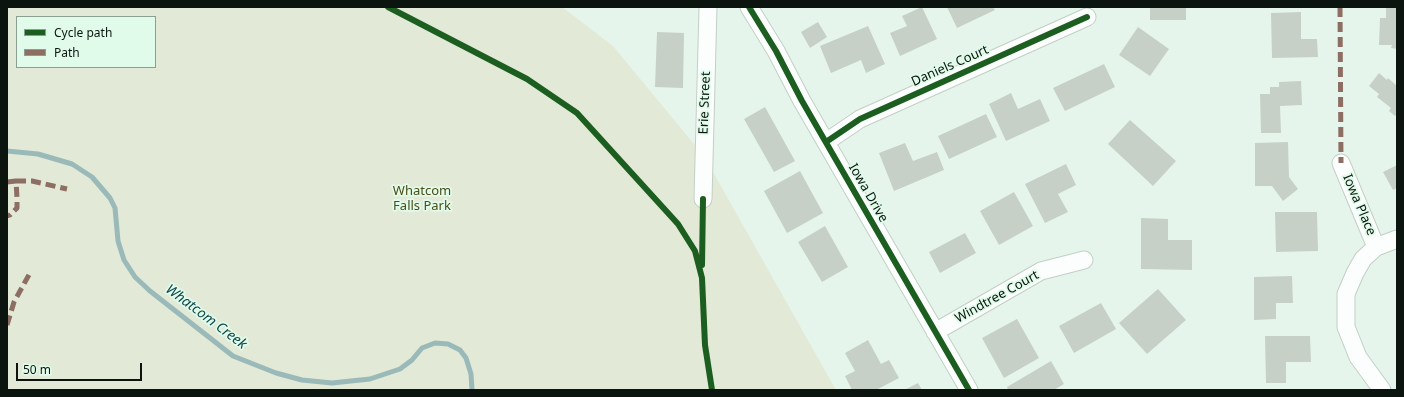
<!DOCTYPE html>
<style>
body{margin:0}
#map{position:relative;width:1404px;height:397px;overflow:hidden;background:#e6f5eb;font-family:"Noto Sans",sans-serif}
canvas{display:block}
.frame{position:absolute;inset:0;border:8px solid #0b140e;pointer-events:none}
.legend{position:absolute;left:16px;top:16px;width:140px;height:52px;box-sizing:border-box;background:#e0fbe9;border:1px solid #8b9f91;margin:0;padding:5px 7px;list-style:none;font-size:12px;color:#0b140e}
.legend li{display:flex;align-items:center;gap:8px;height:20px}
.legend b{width:20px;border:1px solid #8b9f91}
.scale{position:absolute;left:16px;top:363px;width:126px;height:18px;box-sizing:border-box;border:2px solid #0b140e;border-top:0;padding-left:5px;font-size:12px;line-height:14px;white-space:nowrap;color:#0b140e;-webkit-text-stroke:3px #e0fbe9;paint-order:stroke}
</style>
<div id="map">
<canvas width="1404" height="397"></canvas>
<div class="frame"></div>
<ul class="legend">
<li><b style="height:5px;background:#1b5e20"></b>Cycle path</li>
<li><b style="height:5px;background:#8d6e63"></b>Path</li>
</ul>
<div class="scale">50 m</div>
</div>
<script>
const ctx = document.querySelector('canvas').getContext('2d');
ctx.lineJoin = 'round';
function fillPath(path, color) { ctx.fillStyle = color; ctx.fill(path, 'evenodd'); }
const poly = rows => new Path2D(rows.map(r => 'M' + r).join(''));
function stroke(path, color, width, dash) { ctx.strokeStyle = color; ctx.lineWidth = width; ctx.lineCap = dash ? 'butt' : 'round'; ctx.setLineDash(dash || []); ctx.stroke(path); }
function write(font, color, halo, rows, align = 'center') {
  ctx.font = font + ' "Noto Sans",sans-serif'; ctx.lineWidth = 3.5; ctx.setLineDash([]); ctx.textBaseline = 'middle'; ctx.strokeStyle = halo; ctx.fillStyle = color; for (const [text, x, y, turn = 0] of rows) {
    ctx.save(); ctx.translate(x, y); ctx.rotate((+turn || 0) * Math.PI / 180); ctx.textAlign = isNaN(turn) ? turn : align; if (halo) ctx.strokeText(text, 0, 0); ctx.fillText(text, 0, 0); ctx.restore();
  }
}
fillPath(poly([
 [7,7,562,7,613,46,704,156,836,390,7,390],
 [17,17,155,17,155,67,17,67]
]), '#e3e9d7');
stroke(poly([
 [7,151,38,154,72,164,92,177,110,198,115,208,118,241,124,260,135,277,150,291,233,356,276,373,302,380,332,383,370,379,400,369,412,360,422,348,435,343,448,344,460,350,466,358,471,374,472,390]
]), '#9ab9b9', 5);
fillPath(poly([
 [922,7,937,39,900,56,890,33,907,26,902,16],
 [947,7,993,7,995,10,957,28],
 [1150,7,1186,7,1186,20,1150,20],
 [1386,7,1397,7,1397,49,1391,48,1392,45,1379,45,1380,18,1386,18],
 [1301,12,1301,39,1317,39,1318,57,1272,58,1271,13],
 [818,22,827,37,810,48,801,32],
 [868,26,885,64,866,73,861,60,831,73,820,46],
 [1138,27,1169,49,1150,76,1119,55],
 [657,32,684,33,683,88,655,87],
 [1104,64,1115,87,1065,111,1053,88],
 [1379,73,1387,80,1388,78,1397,86,1397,114,1395,116,1389,111,1391,108,1377,97,1379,94,1369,86],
 [1301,81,1302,105,1280,106,1281,133,1261,133,1260,94,1270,94,1270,87,1279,87,1279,82],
 [1011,93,1018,109,1040,99,1050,121,1006,141,989,104],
 [765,107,795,161,774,172,744,119],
 [986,114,997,137,949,159,938,136],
 [1130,120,1176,161,1153,186,1108,144],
 [1288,142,1289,177,1298,189,1283,201,1272,186,1255,186,1255,143],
 [905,143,913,161,937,152,944,170,894,191,879,153],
 [1066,164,1076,185,1058,194,1068,212,1045,223,1025,184],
 [1397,165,1397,188,1393,190,1383,172],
 [800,171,823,213,787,233,764,191],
 [1014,192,1033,226,999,245,980,211],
 [1275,212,1317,212,1318,251,1276,252],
 [1141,218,1168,219,1168,240,1192,240,1192,270,1141,269],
 [825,226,848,267,822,282,798,242],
 [965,233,976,253,940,273,929,252],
 [1292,276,1293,303,1276,303,1276,319,1254,320,1254,277],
 [1158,289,1186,320,1147,354,1119,323],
 [1101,303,1116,329,1074,353,1059,326],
 [1017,319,1039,358,1004,378,982,338],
 [1265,336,1310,336,1311,362,1286,362,1286,383,1266,383],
 [868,340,881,364,889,360,899,378,876,390,852,390,845,376,855,371,845,353],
 [1051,361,1064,384,1054,390,1008,390,1007,387],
 [918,383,922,390,904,390]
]), '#c6d0c7');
const minor = poly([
 [749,7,776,51,802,101,969,390],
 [826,142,860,119,1087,17],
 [1341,163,1376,247],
 [703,199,708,7],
 [935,332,1041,271,1084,260],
 [1382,390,1358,357,1346,327,1346,294,1355,273,1363,259,1376,247,1397,239]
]);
stroke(minor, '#c2cfc7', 19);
stroke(minor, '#fbfefc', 17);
stroke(poly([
 [1340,7,1341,163],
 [16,181,32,181,67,189],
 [7,182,16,181,17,198,17,208,10,215,7,216],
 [7,325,14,302,30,273]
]), '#8d6e63', 5, [10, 5]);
stroke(poly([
 [388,7,527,79,577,113,678,224,695,251,702,278,705,345,712,390],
 [749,7,776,51,802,101,969,390],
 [826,142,860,119,1087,17],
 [702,265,703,199]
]), '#1b5e20', 6);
write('13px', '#0b140e', '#e0fbe9', [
 ["Daniels Court",950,66,-24],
 ["Erie Street",705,103,-88],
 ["Iowa Drive",868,193,60],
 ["Iowa Place",1359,205,67],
 ["Windtree Court",997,297,-29]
]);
write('13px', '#4e4d19', '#e0fbe9', [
 ["Whatcom",422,191],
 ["Falls Park",422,206]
]);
write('italic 14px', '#0e474e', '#e0fbe9', [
 ["Whatcom Creek",206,317,37]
]);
</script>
